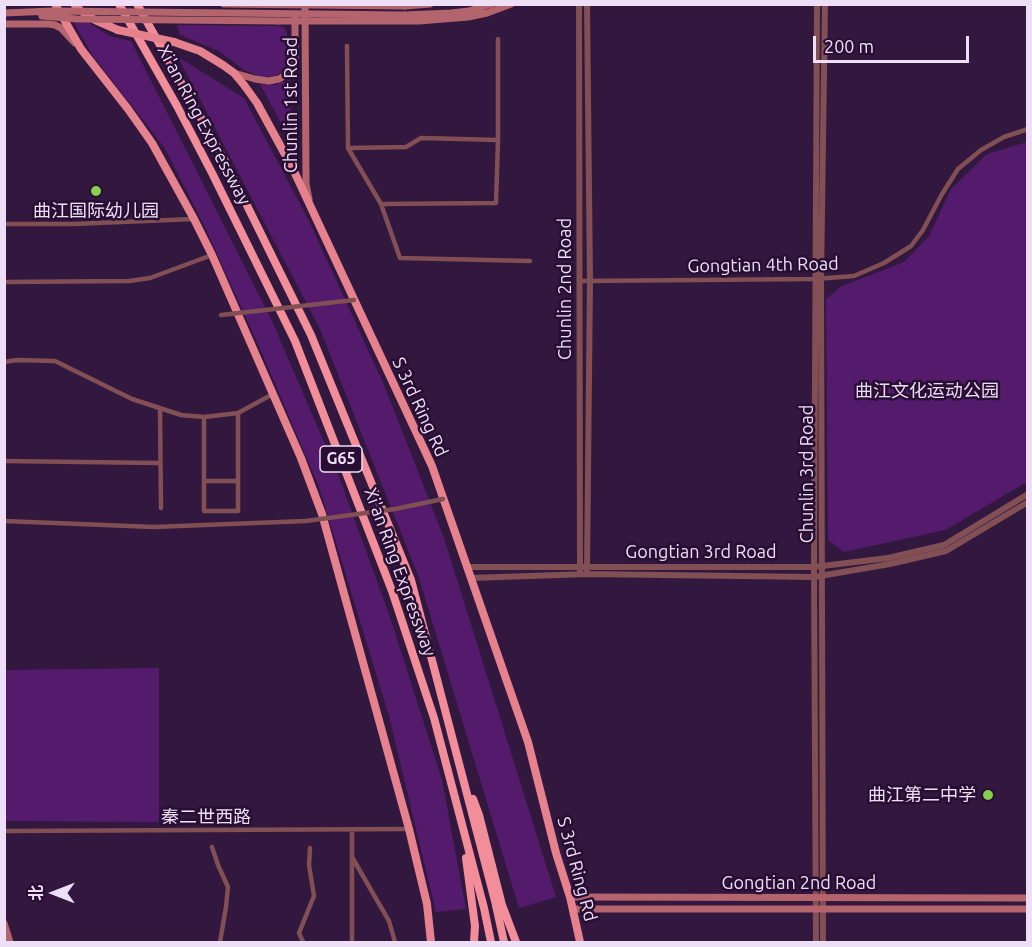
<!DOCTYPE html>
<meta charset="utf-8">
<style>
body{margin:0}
#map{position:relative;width:1032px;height:947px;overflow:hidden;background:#32183e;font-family:Ubuntu,"Noto Sans SC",sans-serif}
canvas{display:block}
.frame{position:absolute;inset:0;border:6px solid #eedff7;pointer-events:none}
.north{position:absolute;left:24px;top:863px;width:60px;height:60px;-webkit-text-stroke:4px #280e33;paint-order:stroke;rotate:270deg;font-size:16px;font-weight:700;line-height:24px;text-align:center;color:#eedff7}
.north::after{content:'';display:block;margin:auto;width:21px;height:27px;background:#eedff7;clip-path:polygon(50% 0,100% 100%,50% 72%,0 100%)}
.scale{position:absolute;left:813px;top:36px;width:156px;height:27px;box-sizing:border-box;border:3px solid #eedff7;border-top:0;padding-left:8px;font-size:18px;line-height:21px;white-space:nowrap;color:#eedff7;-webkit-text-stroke:4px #280e33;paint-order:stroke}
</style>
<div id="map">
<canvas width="1032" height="947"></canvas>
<div class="frame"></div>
<div class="north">北</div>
<div class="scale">200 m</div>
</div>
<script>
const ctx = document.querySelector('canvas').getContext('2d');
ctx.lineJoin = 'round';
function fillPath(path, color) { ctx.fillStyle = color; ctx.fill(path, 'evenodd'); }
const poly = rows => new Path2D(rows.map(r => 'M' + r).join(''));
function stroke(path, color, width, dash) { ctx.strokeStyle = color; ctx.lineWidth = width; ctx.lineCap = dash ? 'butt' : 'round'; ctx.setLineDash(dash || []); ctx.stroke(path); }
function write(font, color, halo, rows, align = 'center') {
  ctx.font = font + ' Ubuntu,"Noto Sans SC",sans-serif'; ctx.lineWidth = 5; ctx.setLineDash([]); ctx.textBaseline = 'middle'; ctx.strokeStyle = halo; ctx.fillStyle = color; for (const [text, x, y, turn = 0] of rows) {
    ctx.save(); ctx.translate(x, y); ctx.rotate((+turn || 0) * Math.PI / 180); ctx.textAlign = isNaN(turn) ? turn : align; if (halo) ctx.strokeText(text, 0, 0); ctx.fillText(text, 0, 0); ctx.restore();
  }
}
fillPath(poly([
 [74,23,89,23,110,36,131,41,272,321,339,477,390,617,442,780,466,909,436,912,389,716,319,487,262,353,203,223,164,147,93,56],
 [177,25,279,26,284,28,287,33,287,64,284,71,273,77,259,76,244,70,219,51,180,35],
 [178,57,244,98,309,221,384,385,444,538,556,897,519,908,419,578,320,329],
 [290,79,291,131,289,134,287,134,260,84,275,85],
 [1027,142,1027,482,945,530,844,552,828,540,826,299,842,286,904,262,929,236,951,189,987,154],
 [159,668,159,822,5,821,5,670]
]), '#541b6d');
stroke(poly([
 [347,46,348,148,381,204,400,258,530,261],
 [348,148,406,147,421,138,498,140],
 [381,204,496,203,498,140,498,39],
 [4,224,73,224,194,219],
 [580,281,815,279,854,276,884,263,911,246,923,230,942,194,958,169,981,150,1004,137,1028,129],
 [4,282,129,281,150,278,212,255],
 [4,362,17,360,55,361,132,399,181,415,204,417,238,413,273,394],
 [160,409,161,508],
 [204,417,204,511,238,511,238,413],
 [4,461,159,463],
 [204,481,238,481],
 [4,521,154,527,306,521],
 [4,831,409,829],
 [212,847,218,865,228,887,226,907,220,942],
 [352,857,389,921,395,942],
 [303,942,299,933,314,896,309,865,310,848],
 [352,942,352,830]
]), '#814f54', 4.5);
stroke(poly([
 [579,4,580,571],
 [587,4,590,281,587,570],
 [467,567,814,567,888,558,944,545,1028,494],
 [471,578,587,574,814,577,890,564,946,551,1028,502],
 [816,942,814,567,817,4],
 [823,942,821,279,825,4]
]), '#814f54', 6);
stroke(poly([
 [305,4,306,184,309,199],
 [405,6,430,4],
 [405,15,451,13,469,11,491,4],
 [278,21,419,21,468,17,487,13,511,4],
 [4,24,49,24,55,25,61,28,75,43],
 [234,73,255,79,269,81,279,79,284,76,291,68,295,58,295,19],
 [570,897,1028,898],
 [573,909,1028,909],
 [4,923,10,942]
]), '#b4646d', 7);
stroke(poly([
 [55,4,81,49,128,109,152,143,194,219,212,255,301,458,322,514,409,829,427,904,431,942],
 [74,4,81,11,95,20,118,30],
 [174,42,200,51,223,65,234,73,244,85,257,103,293,169,432,466,528,742,556,853,570,897,580,942]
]), '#e6828d', 8);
stroke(poly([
 [119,4,177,106,212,173,295,341,392,591,434,718,484,908,491,942],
 [137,4,226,163,311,335,411,580,495,901,504,942],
 [473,799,479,815,502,905,516,942],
 [466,858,475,926,474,942]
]), '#f18e99', 8);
stroke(poly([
 [221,315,354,300],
 [306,521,395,509,443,499]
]), '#814f54', 4.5);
stroke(poly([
 [224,4,405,6],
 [4,13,53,11,405,15],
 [42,16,77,19,278,21]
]), '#b4646d', 7);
stroke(poly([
 [118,30,174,42]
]), '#e6828d', 8);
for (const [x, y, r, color] of [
 [96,191,6,"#87cf4b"],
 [988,795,6,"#87cf4b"]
]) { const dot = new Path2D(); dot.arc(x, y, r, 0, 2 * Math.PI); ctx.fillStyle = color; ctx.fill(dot); stroke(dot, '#280e33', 2); }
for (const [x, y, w] of [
 [341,459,42]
]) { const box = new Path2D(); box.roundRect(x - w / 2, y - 13, w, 26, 4.5); ctx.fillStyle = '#280e33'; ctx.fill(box); stroke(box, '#eedff7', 1.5); }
write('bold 16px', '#eedff7', null, [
 ["G65",341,459]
]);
write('18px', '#eedff7', '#280e33', [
 ["Chunlin 1st Road",291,105,-90],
 ["Xi'an Ring Expressway",204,125,62],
 ["Gongtian 4th Road",763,265,-1],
 ["Chunlin 2nd Road",565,289,-90],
 ["S 3rd Ring Rd",420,407,65],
 ["Chunlin 3rd Road",807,474,-90],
 ["Gongtian 3rd Road",701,552],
 ["Xi'an Ring Expressway",400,572,70],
 ["秦二世西路",206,817],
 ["S 3rd Ring Rd",577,869,75],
 ["Gongtian 2nd Road",799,883]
]);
write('18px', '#eedff7', '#280e33', [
 ["曲江国际幼儿园",96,211],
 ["曲江第二中学",976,795,"right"]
]);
write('18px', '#ebdbf4', '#280e33', [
 ["曲江文化运动公园",927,391]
]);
</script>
